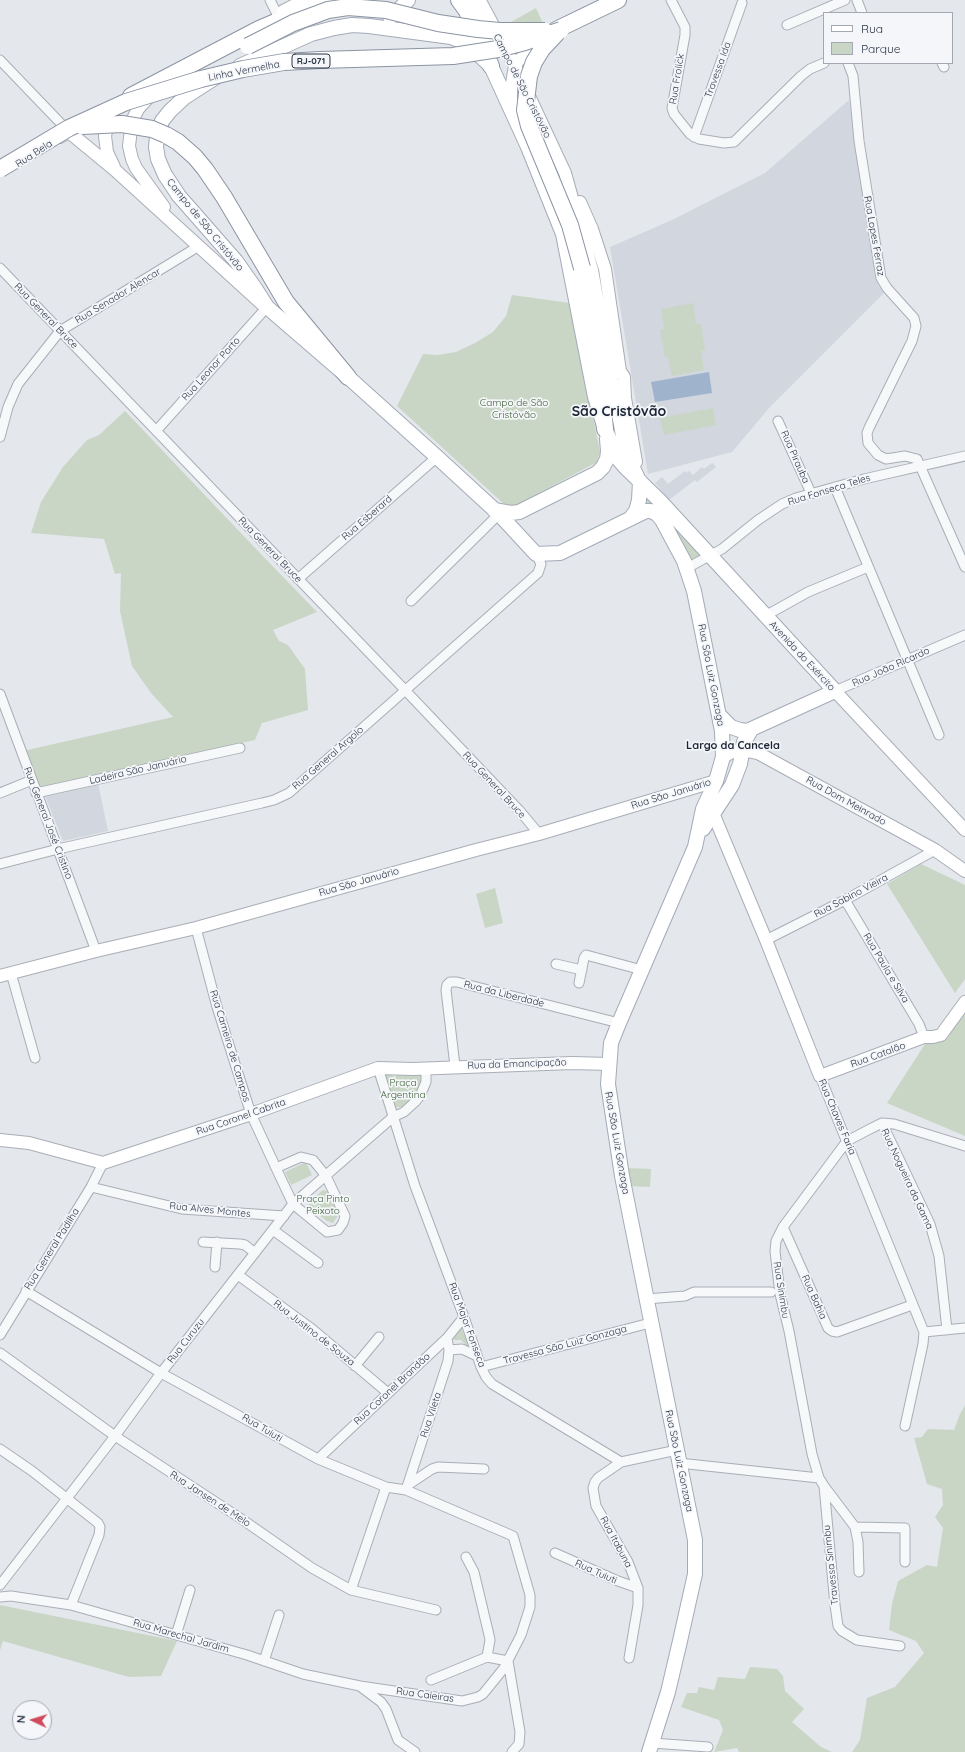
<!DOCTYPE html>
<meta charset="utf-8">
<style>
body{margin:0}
#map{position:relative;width:965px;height:1752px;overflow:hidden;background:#e4e7ec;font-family:Quicksand,sans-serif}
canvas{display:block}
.legend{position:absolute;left:823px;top:12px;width:130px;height:52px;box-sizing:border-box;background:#f4f6f9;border:1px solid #a4a8b1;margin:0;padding:5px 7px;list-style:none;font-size:12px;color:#2b3445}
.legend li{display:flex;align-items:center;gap:8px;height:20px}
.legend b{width:20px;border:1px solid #a4a8b1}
.north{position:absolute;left:12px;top:1700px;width:40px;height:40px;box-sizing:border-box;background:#f4f6f9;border:1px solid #a4a8b1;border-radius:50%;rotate:274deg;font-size:11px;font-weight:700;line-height:16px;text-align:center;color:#2b3445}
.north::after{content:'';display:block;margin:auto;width:14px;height:18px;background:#d1495b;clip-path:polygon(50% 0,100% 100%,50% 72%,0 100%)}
</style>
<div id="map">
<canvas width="965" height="1752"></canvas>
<ul class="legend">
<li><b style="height:5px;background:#fff"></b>Rua</li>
<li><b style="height:11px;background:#c9d6c5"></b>Parque</li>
</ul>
<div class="north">N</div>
</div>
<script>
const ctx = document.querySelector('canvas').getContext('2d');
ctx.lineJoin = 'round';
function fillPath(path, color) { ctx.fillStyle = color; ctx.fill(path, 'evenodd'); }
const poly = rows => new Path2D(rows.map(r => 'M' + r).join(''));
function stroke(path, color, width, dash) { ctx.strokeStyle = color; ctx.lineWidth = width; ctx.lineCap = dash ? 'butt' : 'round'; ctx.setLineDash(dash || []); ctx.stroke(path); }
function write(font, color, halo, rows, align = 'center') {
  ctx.font = font + ' Quicksand,sans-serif'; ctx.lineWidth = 3.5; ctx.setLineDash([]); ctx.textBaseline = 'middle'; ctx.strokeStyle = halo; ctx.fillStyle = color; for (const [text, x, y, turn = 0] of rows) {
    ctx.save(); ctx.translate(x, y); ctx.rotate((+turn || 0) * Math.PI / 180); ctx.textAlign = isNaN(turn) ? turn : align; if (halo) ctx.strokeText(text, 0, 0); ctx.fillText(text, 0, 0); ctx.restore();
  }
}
fillPath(poly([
 [849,100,877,283,884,293,770,407,732,452,648,474,610,247,672,220,765,173],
 [712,463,716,467,697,482,695,480,669,500,655,483,662,477,668,484,685,471,686,473,689,471,693,475,702,467,704,469],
 [98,783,108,831,63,841,45,796]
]), '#d2d6de');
fillPath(poly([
 [536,8,546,30,502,27],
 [512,295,570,303,600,452,597,462,515,506,505,505,397,406,423,354,437,355,456,352,475,343,493,332,506,316],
 [693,303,696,324,701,324,705,350,701,351,704,370,672,376,668,357,665,357,660,330,664,329,661,309],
 [713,408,716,425,664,435,660,418],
 [125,411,257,550,317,612,273,630,279,641,288,645,305,669,308,710,262,723,255,740,37,788,23,751,173,717,151,693,132,666,120,611,121,573,115,574,104,539,31,533,41,502,63,467,87,440,99,435],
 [644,494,661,509,680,533,698,551,701,557,692,561,685,553,670,524,660,510,650,504,642,501],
 [921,864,965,885,965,979,955,993,887,884],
 [495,888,503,923,485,928,476,894],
 [965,1003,965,1136,887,1103,927,1041],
 [389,1072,395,1078,397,1074,423,1075,420,1089,406,1107,396,1107,390,1095,385,1075],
 [306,1162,312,1175,291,1185,285,1172],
 [627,1168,651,1169,650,1187,626,1186],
 [323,1190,327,1191,339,1209,339,1214,333,1223,327,1221,308,1207,308,1203],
 [460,1325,471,1350,461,1340,454,1340,452,1335],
 [965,1405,965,1752,852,1752,860,1740,867,1698,895,1687,924,1653,916,1641,889,1630,892,1604,898,1581,927,1565,937,1567,943,1528,935,1517,943,1505,942,1489,927,1484,914,1438,922,1437,928,1429,954,1430,960,1414],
 [0,1605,177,1641,161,1676,129,1677,3,1641,0,1650],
 [750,1667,777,1669,783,1676,785,1691,804,1709,792,1722,821,1747,832,1752,739,1752,737,1748,714,1752,723,1730,719,1720,681,1707,687,1693,697,1693,699,1687,714,1690,718,1677,745,1679]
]), '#c9d6c5');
fillPath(poly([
 [709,372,712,393,655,402,651,382]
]), '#9fb4cc');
const street = poly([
 [270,0,277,14],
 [671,0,685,27,685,35,672,108,674,114,690,134,699,139,724,143,734,142,801,76,810,69,824,63],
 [857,0,862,13],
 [787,25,845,0],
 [0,60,69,132],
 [848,63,853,76,859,141,881,278,887,288,914,318,916,326,912,341,869,428,867,433,868,443,878,455,886,459,905,456,917,459,965,567],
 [942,63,944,67],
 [694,137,742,3],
 [0,268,405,690,519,810,539,834],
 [778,421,811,493],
 [156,431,267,307],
 [0,437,8,407,18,384,60,331,199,246],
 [835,487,939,735],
 [687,568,722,549,758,520,782,504,796,498,864,479,965,456],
 [298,579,437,457],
 [411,601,499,514],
 [765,616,808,592,868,567],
 [835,691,965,635],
 [0,694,96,951],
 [0,793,32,780],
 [36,793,240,748],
 [0,864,58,849,262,803,274,800,289,793,538,573,541,564,536,554],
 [845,900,919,1024,924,1037],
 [196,928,217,1007,251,1114,276,1168,293,1204,327,1232,338,1230,343,1223,345,1216,326,1176,313,1160,301,1157,276,1168],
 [766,940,845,900,935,850],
 [556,964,582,970],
 [11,973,35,1058],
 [579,983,584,958,586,955,642,970],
 [455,1066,446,990,447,985,450,982,457,982,619,1023],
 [378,1068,415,1186,464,1317,481,1367,486,1377,492,1384,621,1462,677,1450],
 [820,1076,924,1332,923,1344,905,1426],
 [882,1123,930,1224,939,1256,947,1330],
 [91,1187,182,1209,284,1216],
 [783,1227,828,1328,832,1331,837,1332,912,1305],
 [273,1230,318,1263],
 [203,1242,240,1244,245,1245,255,1253],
 [215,1267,217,1242],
 [238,1275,312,1329,388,1393],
 [646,1299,685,1296,694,1292,771,1292],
 [924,1332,965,1328],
 [0,1335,91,1187,103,1163],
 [449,1350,462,1349,477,1356],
 [0,1353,115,1436,243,1520,312,1568,351,1590,436,1610],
 [355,1366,379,1337],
 [481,1367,650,1323],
 [0,1449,32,1471,98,1523,100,1527,99,1535,71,1605],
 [318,1459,447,1338,464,1317],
 [621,1462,598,1478,595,1482,593,1488,596,1506,628,1562,638,1588,638,1605,629,1658],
 [679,1463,819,1478],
 [408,1485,432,1469,438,1467,484,1469],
 [824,1486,835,1605,838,1626,842,1631,857,1640,900,1646],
 [406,1490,448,1361,449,1350,447,1338],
 [855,1527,905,1528,905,1562],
 [555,1553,618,1581,638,1588],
 [466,1557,474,1572,489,1635,490,1640,487,1657,508,1661,520,1732,519,1744,512,1752],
 [859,1572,858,1542,855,1527,824,1486,819,1478,812,1454,789,1331,780,1294,775,1251,776,1241,783,1227,847,1141,868,1130,882,1123,894,1124,965,1146],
 [0,1585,115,1436,161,1373,293,1204,393,1117,404,1112,415,1102,420,1096,426,1082,426,1069],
 [351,1590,386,1487],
 [0,1597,11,1596,71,1605,247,1655,303,1674,360,1686,462,1701,478,1697,483,1694,504,1668,521,1635,530,1607,530,1595,513,1536,406,1490,386,1487,318,1459,161,1373,26,1291],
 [176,1635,190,1590],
 [264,1661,279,1615],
 [431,1680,487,1657],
 [361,1687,381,1702,386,1709,398,1740,415,1752],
 [652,1743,708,1747]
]);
const secondary = poly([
 [480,1,515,66,565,173,592,270,624,447,638,476],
 [283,11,305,0],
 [148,98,138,109,132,121,129,146,132,159,136,168,164,207],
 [511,108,511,89,515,66,518,61,527,54,546,43],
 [109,117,105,136,107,152,114,167],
 [60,137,69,132,115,170,262,304],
 [580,202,592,229,605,269,620,371,624,377,625,398,636,462],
 [835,691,965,830],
 [723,757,734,751,742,750,758,753,935,850,965,871],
 [713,813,766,940,820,1076,924,1037,933,1037,941,1035,965,1002],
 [0,976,96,951,196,928,476,850,539,834,716,781],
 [0,1140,29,1143,103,1163,251,1114,378,1068,413,1069,572,1063,609,1064]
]);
const primary = poly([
 [476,0,486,41],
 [390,17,395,14,408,0],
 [240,66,311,34,334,28,352,25,369,26,451,37,466,43,491,66,528,147,563,234,595,397,605,429,619,460,625,467,660,501,835,691,747,731,740,730,731,727,719,715],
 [216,77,185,97,170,111,162,121,157,135,156,147,158,159,165,175,179,196,236,261,255,288,267,307,348,377,437,457,499,514,536,554,560,553,646,511,651,511,657,514,662,520,684,561,694,591,722,731,723,757,716,781,703,809,695,847,619,1023,611,1043,608,1084,622,1176,695,1540,695,1574,680,1641,668,1692,649,1752],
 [494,510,511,513,519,512,597,473,603,467,607,459,608,451,607,439],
 [630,519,636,511,639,500,640,481],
 [703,829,732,785,740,764,744,742,751,730]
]);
const highway = poly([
 [459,0,467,11,491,66],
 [556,30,618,0],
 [131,96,259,29,327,0],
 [166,135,178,142,195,157,205,169,224,197,286,302,348,377],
 [582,268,600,374,605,429]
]);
stroke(street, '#a9aeb7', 11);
stroke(secondary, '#a9aeb7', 14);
stroke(primary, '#a3abb8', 16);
stroke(highway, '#8b94a3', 18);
stroke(street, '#f7f8fa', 9);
stroke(secondary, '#fff', 12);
stroke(primary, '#fff', 14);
stroke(highway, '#fff', 16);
const highwayBridge = poly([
 [557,33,542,49,534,62,529,76,525,110,529,126,570,225,582,268],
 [248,46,293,23,328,10,348,7,386,10,438,23,478,29,500,31,545,31],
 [82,126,122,124,152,129,166,135],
 [0,169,69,128,126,102,201,79,243,69,284,62,320,60,453,56,498,49,525,42,561,30]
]);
stroke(highwayBridge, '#8b94a3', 18, []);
stroke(highwayBridge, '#fff', 16);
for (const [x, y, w] of [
 [311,61,38]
]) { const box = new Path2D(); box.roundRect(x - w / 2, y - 7, w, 14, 3); ctx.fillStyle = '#f4f6f9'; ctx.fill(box); stroke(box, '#2b3445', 1); }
write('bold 9px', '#2b3445', null, [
 ["RJ-071",311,61]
]);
write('10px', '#2b3445', '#f4f6f9', [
 ["Travessa Ida",718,70,-70],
 ["Linha Vermelha",244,71,-11],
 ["Rua Frolick",677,79,-81],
 ["Campo de São Cristóvão",522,86,63],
 ["Rua Bela",34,154,-33],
 ["Campo de São Cristóvão",205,225,51],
 ["Rua Lopes Ferraz",874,236,80],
 ["Rua Senador Alencar",118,296,-31],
 ["Rua General Bruce",46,316,46],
 ["Rua Leonor Porto",211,369,-48],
 ["Rua Pirauba",795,457,66],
 ["Rua Fonseca Teles",829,490,-17],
 ["Rua Esberard",367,518,-41],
 ["Rua General Bruce",270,550,46],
 ["Avenida do Exército",802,656,47],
 ["Rua João Ricardo",891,667,-24],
 ["Rua São Luiz Gonzaga",711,675,79],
 ["Rua General Argolo",328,758,-41],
 ["Ladeira São Januário",138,770,-13],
 ["Rua General Bruce",494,785,47],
 ["Rua São Januário",671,794,-17],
 ["Rua Dom Meinrado",846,801,29],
 ["Rua General José Cristino",48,823,69],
 ["Rua São Januário",359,882,-16],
 ["Rua Sabino Vieira",851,896,-28],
 ["Rua Paula e Silva",886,968,59],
 ["Rua da Liberdade",504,994,14],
 ["Rua Carneiro de Campos",230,1046,73],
 ["Rua Catalão",878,1055,-20],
 ["Rua da Emancipação",517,1064,-2],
 ["Rua Coronel Cabrita",241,1117,-19],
 ["Rua Chaves Faria",837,1117,67],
 ["Rua São Luiz Gonzaga",617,1143,80],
 ["Rua Nogueira da Gama",907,1179,65],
 ["Rua Alves Montes",210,1210,6],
 ["Rua General Padilha",52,1249,-58],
 ["Rua Sinimbu",781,1290,81],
 ["Rua Bahia",814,1297,66],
 ["Rua Major Fonseca",467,1325,70],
 ["Rua Justino de Souza",314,1333,38],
 ["Rua Curuzu",186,1341,-52],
 ["Travessa São Luiz Gonzaga",565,1345,-15],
 ["Rua Coronel Brandão",392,1389,-43],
 ["Rua Vileta",431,1415,-72],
 ["Rua Tuiuti",262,1428,31],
 ["Rua São Luiz Gonzaga",679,1461,78],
 ["Rua Jansen de Melo",210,1499,33],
 ["Rua Itabuna",616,1542,62],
 ["Travessa Sinimbu",831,1565,-96],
 ["Rua Tuiuti",596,1572,24],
 ["Rua Marechal Jardim",181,1636,16],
 ["Rua Caieiras",425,1695,8]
]);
write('10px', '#3f6138', '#f4f6f9', [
 ["Campo de São",514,403],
 ["Cristóvão",514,415],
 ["Praça",403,1083],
 ["Argentina",403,1095],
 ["Praça Pinto",323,1199],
 ["Peixoto",323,1211]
]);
write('bold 11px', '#1d2536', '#f4f6f9', [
 ["Largo da Cancela",733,746]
]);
write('bold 14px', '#1d2536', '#f4f6f9', [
 ["São Cristóvão",619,412]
]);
</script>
